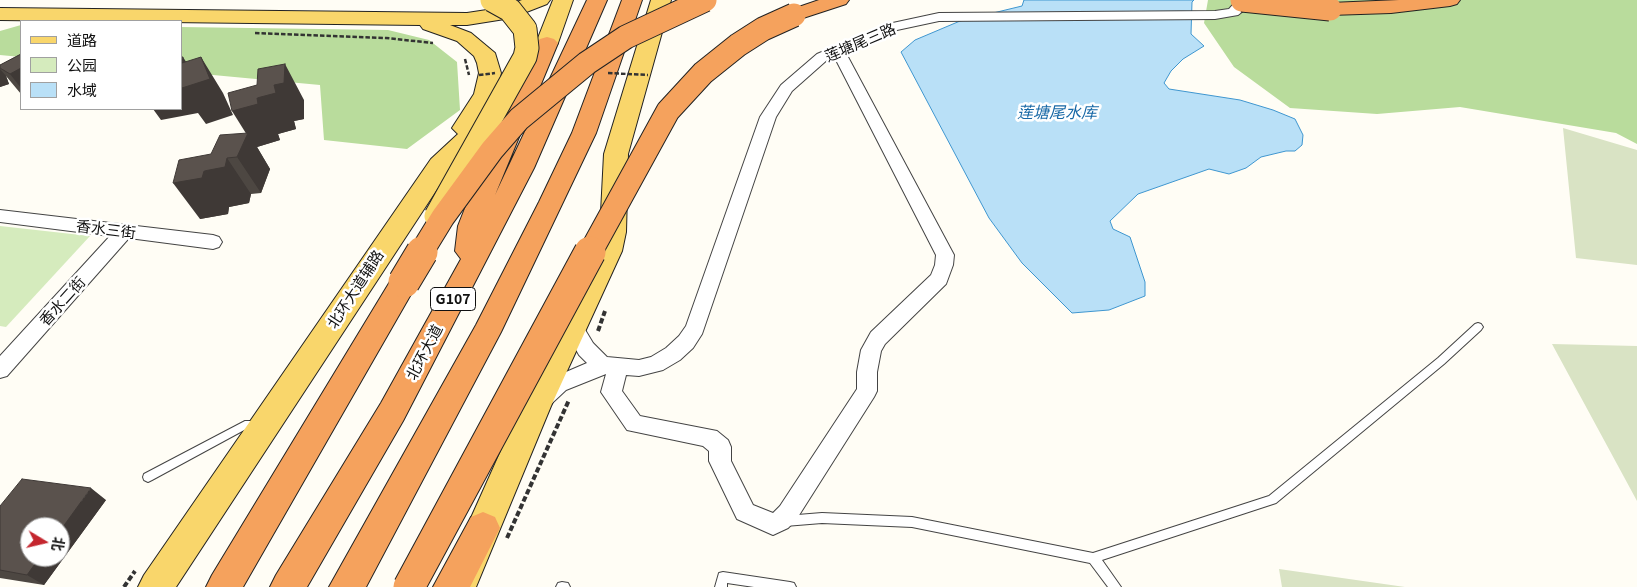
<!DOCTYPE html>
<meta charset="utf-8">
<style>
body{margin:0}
#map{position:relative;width:1637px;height:587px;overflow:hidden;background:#fffdf5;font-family:Georgia,"Noto Sans SC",serif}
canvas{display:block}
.legend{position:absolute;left:20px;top:20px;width:162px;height:90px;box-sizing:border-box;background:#fff;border:1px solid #a0a0a0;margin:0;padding:6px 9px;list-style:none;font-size:15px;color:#111}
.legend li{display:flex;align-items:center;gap:10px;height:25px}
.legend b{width:25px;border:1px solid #a0a0a0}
.north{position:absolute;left:20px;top:517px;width:50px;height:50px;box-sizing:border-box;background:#fff;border:1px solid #a0a0a0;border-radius:50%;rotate:99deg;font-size:14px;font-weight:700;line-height:20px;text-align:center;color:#111}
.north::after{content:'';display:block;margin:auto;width:18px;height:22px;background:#c4262e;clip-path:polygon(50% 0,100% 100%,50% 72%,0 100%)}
</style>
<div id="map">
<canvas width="1637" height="587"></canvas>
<ul class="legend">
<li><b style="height:6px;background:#f9d66b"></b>道路</li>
<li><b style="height:14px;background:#d5ebbd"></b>公园</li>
<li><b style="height:14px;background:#b9e0f7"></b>水域</li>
</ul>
<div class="north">北</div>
</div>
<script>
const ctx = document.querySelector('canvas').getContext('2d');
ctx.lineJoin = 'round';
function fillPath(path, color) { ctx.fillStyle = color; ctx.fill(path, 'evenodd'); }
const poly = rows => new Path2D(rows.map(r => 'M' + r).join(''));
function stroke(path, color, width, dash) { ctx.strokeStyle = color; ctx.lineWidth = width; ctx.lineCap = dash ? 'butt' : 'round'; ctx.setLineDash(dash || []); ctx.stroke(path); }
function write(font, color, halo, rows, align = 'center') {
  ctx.font = font + ' Georgia,"Noto Sans SC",serif'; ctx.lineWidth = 5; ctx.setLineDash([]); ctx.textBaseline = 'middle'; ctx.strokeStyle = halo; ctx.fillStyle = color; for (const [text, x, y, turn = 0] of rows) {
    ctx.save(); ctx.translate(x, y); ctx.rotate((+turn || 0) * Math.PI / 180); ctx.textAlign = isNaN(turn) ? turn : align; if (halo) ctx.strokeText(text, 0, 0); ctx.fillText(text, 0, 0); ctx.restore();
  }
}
fillPath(poly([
 [0,226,90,236,6,327,0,326]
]), '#d5ebbd');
fillPath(poly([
 [1208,0,1637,0,1637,144,1616,133,1460,107,1377,114,1290,108,1234,67,1204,23],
 [21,25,21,57,0,55,0,31],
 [181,27,388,30,429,40,457,62,460,110,407,149,324,140,320,85,181,72]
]), '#b9dc9c');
fillPath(poly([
 [1563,128,1637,150,1637,265,1576,258],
 [1552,344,1637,346,1637,501],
 [1279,569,1405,587,1282,587]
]), '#d9e3c4');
const water = poly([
 [1024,0,1194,0,1192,2,1191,34,1204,46,1183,59,1171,71,1164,83,1169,89,1240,100,1273,110,1295,119,1303,135,1302,145,1295,151,1286,151,1261,157,1246,168,1229,174,1209,169,1138,194,1110,221,1113,229,1130,237,1145,282,1145,296,1109,310,1072,313,1022,263,989,218,901,52,915,40,960,21,1022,6,1024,0]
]);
fillPath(water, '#b9e0f7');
stroke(water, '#3f96cf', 1);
const lane = poly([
 [1478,323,1481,324,1483,327,1481,330,1444,364,1276,503,1102,560,1121,587,1108,587,1090,563,912,527,822,523,785,526,781,524,780,521,781,518,785,516,822,513,912,517,1093,553,1269,496,1438,358,1475,324,1478,323],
 [245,421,259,421,262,422,264,425,262,428,259,429,246,429,152,480,148,482,144,480,143,477,144,474,245,421],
 [723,572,790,582,794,583,796,587,754,587,727,583,727,587,715,587,719,573,723,572],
 [562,582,568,583,570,587,556,587,558,583,562,582]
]);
const street = poly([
 [1237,0,1251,0,1247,8,1238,15,1215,19,939,21,897,30,827,60,792,91,776,117,702,334,693,348,680,360,663,370,639,376,626,375,622,391,640,416,717,431,728,440,731,447,731,461,753,505,773,513,780,506,857,389,857,372,861,350,871,332,931,275,935,265,936,255,836,60,838,57,848,57,954,255,953,265,946,284,885,344,881,351,877,372,877,391,874,397,796,520,788,528,773,535,737,519,709,461,709,451,703,446,627,430,601,392,606,374,566,390,550,405,543,408,536,405,533,399,536,393,552,378,587,363,579,355,564,328,567,323,574,320,581,323,593,343,607,357,639,360,651,357,666,348,679,336,686,326,760,117,781,85,817,54,888,24,939,13,1215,11,1229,9,1237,0],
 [0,210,213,235,219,237,222,242,219,247,213,249,129,238,7,376,0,378,0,356,110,236,0,222,0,210]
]);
const primary = poly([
 [522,0,550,0,547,4,511,18,467,25,450,25,471,33,495,53,501,73,496,94,488,108,500,109,503,114,449,171,176,587,138,587,144,575,431,159,458,134,452,128,474,94,479,73,477,63,474,56,457,41,423,29,420,25,0,20,0,8,467,13,500,8,522,0],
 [553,0,573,0,558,43,538,76,530,78,522,76,519,71,536,43,553,0],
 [651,0,671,0,628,154,626,232,622,251,551,406,476,587,440,587,521,406,596,251,600,232,604,154,651,0]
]);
const highway = poly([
 [587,0,607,0,534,168,403,421,307,587,270,587,276,575,381,403,461,259,455,251,458,226,484,160,536,43,540,39,547,37,554,39,558,43,495,195,587,0],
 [622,0,642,0,596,133,501,332,366,587,329,587,476,325,539,202,572,133,622,0],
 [819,0,849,0,846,4,794,21,787,19,784,15,787,11,819,0],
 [1399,0,1460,0,1457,4,1450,6,1391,13,1330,15,1323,13,1320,9,1323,5,1330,3,1399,0],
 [404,272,414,275,418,282,243,587,206,587,212,575,394,275,404,272],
 [483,512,495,517,500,528,470,587,433,587,471,517,483,512]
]);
stroke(lane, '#444', 2);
stroke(street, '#444', 2);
stroke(primary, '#222', 2);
stroke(highway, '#222', 2);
stroke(poly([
 [255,33,386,38,433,43],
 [465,59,469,75]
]), '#333', 2.5, [4.5, 2]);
stroke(poly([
 [598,331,605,311],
 [507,538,569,400],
 [124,587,135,571]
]), '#333', 4, [5.5, 2.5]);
fillPath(lane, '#fff');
fillPath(street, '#fff');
fillPath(primary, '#f9d66b');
fillPath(highway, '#f5a25d');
const primaryBridge = poly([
 [436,216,525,57,527,48,525,29,510,10,492,0]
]);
const highwayBridgeFar1 = poly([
 [1242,0,1330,9],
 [421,253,443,217,492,150,519,119,587,63,626,37,705,0],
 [590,253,668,111,703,73,738,45,763,29,794,15]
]);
const highwayBridge = poly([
 [404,282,422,252],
 [409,587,590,252]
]);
stroke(primaryBridge, '#222', 25, []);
stroke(highwayBridgeFar1, '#222', 25, []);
stroke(highwayBridge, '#222', 33, []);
stroke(poly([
 [608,73,648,75],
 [479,75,495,73]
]), '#333', 2.5, [4.5, 2]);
stroke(primaryBridge, '#f9d66b', 23);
stroke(highwayBridgeFar1, '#f5a25d', 23);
stroke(highwayBridge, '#f5a25d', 31);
fillPath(poly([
 [21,54,21,94,6,76,9,84,0,87,0,65],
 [304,100,304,119,294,121,296,129,278,134,280,140,257,147,270,169,261,193,251,194,249,203,229,207,228,214,200,219,211,154],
 [106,500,44,585,0,578,0,506]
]), '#4d4742');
fillPath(poly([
 [183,57,199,82,201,57,223,93,233,115,206,124,198,113,161,120,153,109,181,109,182,63],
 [285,64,304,100,304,119,294,121,296,129,278,134,280,140,257,147,270,169,261,193,237,157,247,135,232,111,257,98,274,85],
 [21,68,21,88,10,74],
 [0,69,6,76,9,84,0,87],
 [227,158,251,194,249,203,229,207,228,214,200,219,173,183,204,171],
 [91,488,106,500,44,585,27,575,40,557,60,557,60,531]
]), '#3f3936');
const building = poly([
 [21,54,21,68,10,74,0,68,0,65,21,54],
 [181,57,183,57,182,63,201,57,210,79,182,88,181,86,181,57],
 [285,64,284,83,274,85,276,93,257,98,258,104,232,111,228,93,257,85,258,69,285,64],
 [248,133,237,157,227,158,225,167,204,171,202,178,173,183,179,160,211,154,220,135,248,133],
 [22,479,91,488,60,531,60,527,30,527,30,557,40,557,27,575,0,570,0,506,22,479]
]);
fillPath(building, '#5a524d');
stroke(building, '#3f3936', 1);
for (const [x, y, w] of [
 [453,299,45]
]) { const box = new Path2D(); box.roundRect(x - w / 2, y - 11.5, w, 23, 4); ctx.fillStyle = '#fff'; ctx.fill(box); stroke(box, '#111', 1); }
write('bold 14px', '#111', null, [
 ["G107",453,299]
]);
write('15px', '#111', '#fff', [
 ["莲塘尾三路",860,42,-23],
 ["香水三街",106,229,7],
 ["北环大道辅路",355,289,-57],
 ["香水二街",62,301,-48],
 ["北环大道",424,352,-62]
]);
write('italic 16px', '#1768a6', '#fff', [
 ["莲塘尾水库",1057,112]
]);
</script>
